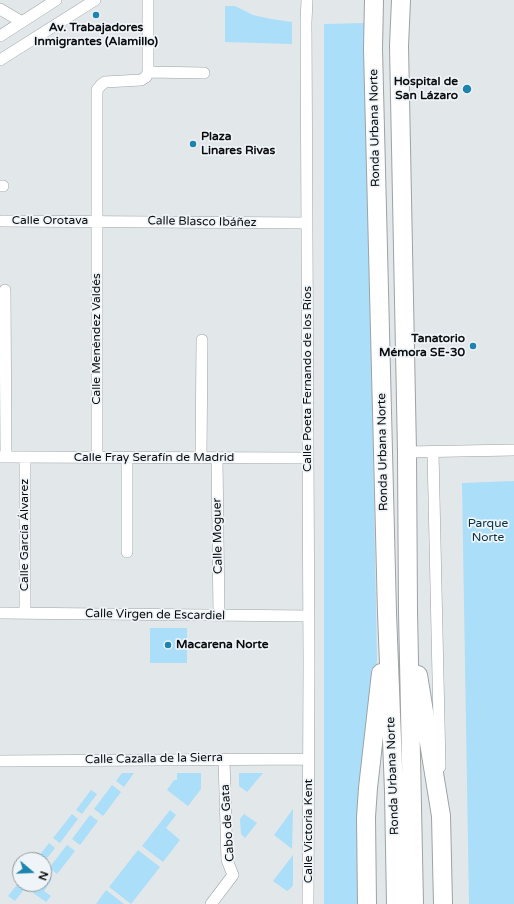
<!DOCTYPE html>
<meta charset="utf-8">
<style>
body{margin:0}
#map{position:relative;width:514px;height:904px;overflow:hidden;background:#e2e7ea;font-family:"Varela Round",sans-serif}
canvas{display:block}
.north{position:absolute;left:12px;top:852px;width:40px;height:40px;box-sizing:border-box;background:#eff4f8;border:1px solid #94989a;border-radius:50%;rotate:109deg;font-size:11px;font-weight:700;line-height:16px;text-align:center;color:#0b0d0e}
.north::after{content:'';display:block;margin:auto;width:14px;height:18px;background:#1c84ad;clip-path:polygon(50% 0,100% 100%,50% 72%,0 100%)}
</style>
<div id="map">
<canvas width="514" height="904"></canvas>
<div class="north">N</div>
</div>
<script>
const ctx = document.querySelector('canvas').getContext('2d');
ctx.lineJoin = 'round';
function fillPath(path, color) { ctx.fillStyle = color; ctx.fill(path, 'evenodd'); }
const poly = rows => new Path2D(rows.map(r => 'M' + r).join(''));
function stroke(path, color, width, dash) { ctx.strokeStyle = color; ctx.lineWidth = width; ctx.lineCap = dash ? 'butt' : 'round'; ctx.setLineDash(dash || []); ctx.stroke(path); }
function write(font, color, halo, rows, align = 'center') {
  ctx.font = font + ' "Varela Round",sans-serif'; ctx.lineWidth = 3.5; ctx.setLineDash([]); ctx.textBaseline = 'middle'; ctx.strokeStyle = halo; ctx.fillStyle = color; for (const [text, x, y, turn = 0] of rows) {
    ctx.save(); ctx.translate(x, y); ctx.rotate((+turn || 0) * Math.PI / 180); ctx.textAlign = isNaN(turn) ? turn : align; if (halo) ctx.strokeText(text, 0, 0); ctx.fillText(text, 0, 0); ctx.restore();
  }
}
fillPath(poly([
 [225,6,235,6,253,15,271,19,292,22,292,44,225,42],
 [365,23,377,659,361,904,324,904,324,24],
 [514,481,514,904,469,904,462,483],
 [150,628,187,628,187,663,150,663],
 [122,773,134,773,124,787,116,781],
 [177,773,201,773,201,789,188,806,167,790,174,780,177,780],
 [239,773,263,773,247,792,239,786],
 [112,785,121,792,103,816,94,809],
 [91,790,97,794,82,814,76,810],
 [293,809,292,849,274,835],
 [170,810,176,815,166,828,180,840,163,862,142,846],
 [72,814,78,819,60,843,53,838],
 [244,814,257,823,245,838,241,834,240,819],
 [90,815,98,821,80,845,72,839],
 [49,843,55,848,44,862,44,860,36,860],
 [67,845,75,851,57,874,49,868],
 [138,850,160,867,131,904,109,887],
 [293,855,293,885,291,888,287,891,273,881],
 [45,874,52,879,44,891,51,896,46,902,32,892,38,884,44,884,44,875],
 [20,881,20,884,28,884,15,901,8,896],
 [106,890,124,904,96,904]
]), '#abdef8');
const street = poly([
 [148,0,148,72,204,73],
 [307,0,306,22,309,664,308,904],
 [0,9,22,22],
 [0,36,56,0],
 [0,60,95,0],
 [0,186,3,186],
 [2,221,307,223],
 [5,290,6,457],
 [407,452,514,450],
 [433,452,440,767],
 [0,457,308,458],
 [97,457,97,90,101,85,105,82,141,80,146,77,148,72],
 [25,458,25,613],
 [127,458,127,552],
 [201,458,202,340],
 [217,458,219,615],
 [0,613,309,616],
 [0,761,308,759],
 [211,904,233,875,227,860,224,759]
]);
const primary = poly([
 [374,0,373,49,387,613,394,791,396,904],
 [401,0,399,46,407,452,408,612,414,904],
 [418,675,441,816,443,904],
 [367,904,366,817,368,788,381,673]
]);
stroke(street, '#9da2a5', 12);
stroke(primary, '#9da2a5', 20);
stroke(street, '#fff', 11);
stroke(primary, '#fff', 18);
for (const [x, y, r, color] of [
 [96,15,4,"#1c84ad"],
 [467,89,5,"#1c84ad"],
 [193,144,4,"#1c84ad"],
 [473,346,4,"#1c84ad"],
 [168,645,4,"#1c84ad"]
]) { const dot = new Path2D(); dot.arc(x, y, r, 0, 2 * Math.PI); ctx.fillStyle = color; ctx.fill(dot); stroke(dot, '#eff4f8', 1.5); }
write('bold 12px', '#0b0d0e', '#eff4f8', [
 ["Av. Trabajadores",96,28,"center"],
 ["Inmigrantes (Alamillo)",96,42,"center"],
 ["Hospital de",458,82],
 ["San Lázaro",458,96],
 ["Plaza",201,137,"left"],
 ["Linares Rivas",201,151,"left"],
 ["Tanatorio",465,339],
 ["Mémora SE-30",465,353],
 ["Macarena Norte",176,645,"left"]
], 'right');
write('12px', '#0b0d0e', '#eff4f8', [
 ["Ronda Urbana Norte",375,128,-91],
 ["Calle Orotava",50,221],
 ["Calle Blasco Ibáñez",202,222,1],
 ["Calle Menéndez Valdés",97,339,-90],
 ["Calle Poeta Fernando de los Ríos",308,379,-90],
 ["Ronda Urbana Norte",383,452,-91],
 ["Calle Fray Serafín de Madrid",154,458],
 ["Calle García Álvarez",25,535,-90],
 ["Calle Moguer",218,536,-91],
 ["Calle Virgen de Escardiel",155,615,1],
 ["Calle Cazalla de la Sierra",154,759,-1],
 ["Ronda Urbana Norte",393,776,-92],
 ["Cabo de Gata",228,823,-94],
 ["Calle Victoria Kent",309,831,-90]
]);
write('12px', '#053346', '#eff4f8', [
 ["Parque",488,524],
 ["Norte",488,538]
]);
</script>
